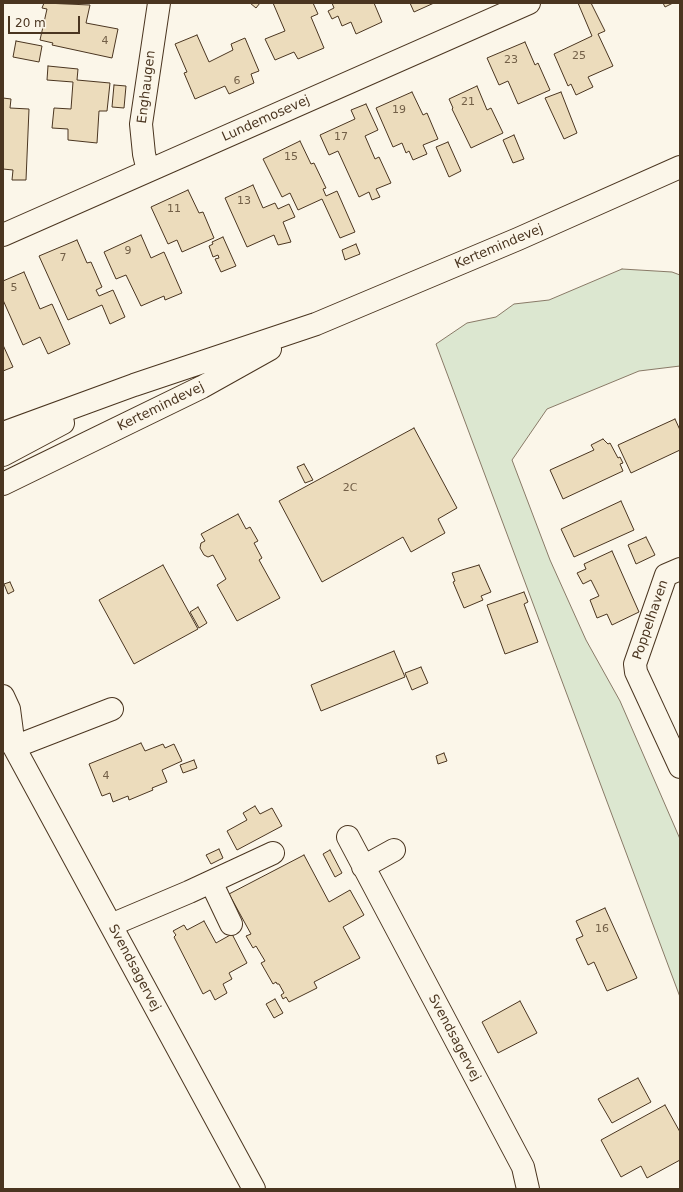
<!DOCTYPE html>
<style>
body{margin:0}
#map{position:relative;width:683px;height:1192px;overflow:hidden;background:#fbf6e9;font-family:"DejaVu Sans",sans-serif}
canvas{display:block}
.frame{position:absolute;inset:0;border:4px solid #4a3520;pointer-events:none}
.scale{position:absolute;left:8px;top:16px;width:72px;height:18px;box-sizing:border-box;border:2px solid #4a3520;border-top:0;padding-left:5px;font-size:12px;line-height:14px;white-space:nowrap;color:#4a3520;-webkit-text-stroke:3px #fbf6e9;paint-order:stroke}
</style>
<div id="map">
<canvas width="683" height="1192"></canvas>
<div class="frame"></div>
<div class="scale">20 m</div>
</div>
<script>
const ctx = document.querySelector('canvas').getContext('2d');
ctx.lineJoin = 'round';
function fillPath(path, color) { ctx.fillStyle = color; ctx.fill(path, 'evenodd'); }
const poly = rows => new Path2D(rows.map(r => 'M' + r).join(''));
function stroke(path, color, width, dash) { ctx.strokeStyle = color; ctx.lineWidth = width; ctx.lineCap = dash ? 'butt' : 'round'; ctx.setLineDash(dash || []); ctx.stroke(path); }
function write(font, color, halo, rows, align = 'center') {
  ctx.font = font + ' "DejaVu Sans",sans-serif'; ctx.lineWidth = 3; ctx.setLineDash([]); ctx.textBaseline = 'middle'; ctx.strokeStyle = halo; ctx.fillStyle = color; for (const [text, x, y, turn = 0] of rows) {
    ctx.save(); ctx.translate(x, y); ctx.rotate((+turn || 0) * Math.PI / 180); ctx.textAlign = isNaN(turn) ? turn : align; if (halo) ctx.strokeText(text, 0, 0); ctx.fillText(text, 0, 0); ctx.restore();
  }
}
const green = poly([
 [622,269,672,272,680,275,680,366,639,371,547,409,512,460,550,560,586,640,620,701,680,839,680,997,436,344,467,323,496,317,514,304,549,300,622,269]
]);
fillPath(green, '#dce7d0');
stroke(green, '#887966', 1);
const building = poly([
 [44,3,90,5,86,23,118,29,112,58,52,45,53,43,40,40,47,9,42,8,44,3],
 [250,3,260,3,256,8,250,3],
 [273,3,313,3,318,14,311,17,324,48,298,59,294,52,275,60,265,39,285,31,273,3],
 [332,3,374,3,382,22,356,34,351,22,342,26,338,16,332,19,328,11,334,8,332,3],
 [410,3,434,3,414,12,410,3],
 [578,3,591,3,605,31,598,34,613,66,588,77,593,87,576,95,571,84,568,86,554,54,592,36,578,3],
 [663,3,673,3,665,7,663,3],
 [197,35,209,62,233,50,231,44,245,38,259,71,251,74,254,83,229,94,225,86,195,99,184,73,187,72,175,44,197,35],
 [16,41,42,46,39,62,13,57,16,41],
 [525,42,535,65,538,63,550,90,518,104,508,81,499,85,487,58,525,42],
 [48,66,78,69,77,80,110,83,107,111,99,111,97,143,68,140,68,129,52,128,54,108,71,109,73,82,47,80,48,66],
 [114,85,126,86,124,108,112,107,114,85],
 [477,86,487,110,491,108,503,133,471,148,452,109,453,108,449,99,477,86],
 [412,92,423,115,427,113,438,139,423,145,427,154,413,160,409,151,406,153,402,143,393,147,376,108,412,92],
 [561,92,577,133,564,139,545,98,561,92],
 [3,98,11,99,10,108,29,109,26,180,12,180,13,170,3,169,3,98],
 [366,104,378,130,365,136,375,159,379,157,391,183,376,189,380,197,372,200,369,192,359,197,338,151,329,155,320,135,355,119,351,110,366,104],
 [514,135,524,159,513,163,503,140,514,135],
 [300,141,311,164,314,163,326,188,323,189,326,196,337,191,355,232,340,238,322,199,298,210,290,193,282,197,263,159,300,141],
 [448,142,461,171,449,177,436,147,448,142],
 [253,185,263,208,275,203,278,209,289,204,295,217,283,222,291,242,278,245,274,235,247,247,225,198,253,185],
 [188,190,199,213,203,212,214,238,182,252,177,240,168,244,151,207,188,190],
 [141,235,151,258,164,252,182,293,165,300,164,296,141,306,126,275,116,279,104,252,141,235],
 [223,237,236,266,221,272,215,259,219,258,218,255,213,257,209,246,213,244,212,242,223,237],
 [77,240,87,263,91,262,102,287,96,290,99,296,113,290,125,317,110,324,102,305,68,320,39,256,77,240],
 [356,244,360,254,345,260,342,250,356,244],
 [24,272,40,309,52,304,70,344,48,354,40,337,23,345,3,300,3,281,24,272],
 [3,345,13,367,3,371,3,345],
 [675,419,680,430,680,450,631,473,618,445,675,419],
 [414,428,457,508,438,519,445,533,411,552,403,537,322,582,279,501,414,428],
 [603,439,608,444,610,443,618,458,620,457,623,463,620,464,623,471,563,499,550,470,594,450,591,445,603,439],
 [304,464,313,480,305,483,297,467,304,464],
 [621,501,634,530,574,557,561,529,621,501],
 [238,514,246,529,250,527,258,541,254,543,262,558,259,560,280,598,237,621,217,585,226,579,213,555,208,557,204,555,200,548,201,543,205,541,201,534,238,514],
 [646,537,655,555,636,564,628,545,646,537],
 [612,551,639,612,612,625,607,614,597,618,590,600,599,596,591,580,583,584,577,573,586,569,584,564,612,551],
 [163,565,198,629,134,664,99,600,163,565],
 [479,565,491,592,481,596,483,600,464,608,453,582,455,581,452,573,479,565],
 [10,582,14,591,8,594,4,584,10,582],
 [524,592,528,602,524,604,538,642,505,654,487,605,524,592],
 [198,607,207,623,199,628,190,612,198,607],
 [394,651,405,677,321,711,311,685,394,651],
 [421,667,428,683,412,690,405,673,421,667],
 [141,743,145,751,163,744,165,748,174,744,182,761,162,770,167,782,152,788,153,790,129,800,128,796,113,802,110,793,102,796,89,764,141,743],
 [444,753,447,761,438,764,436,756,444,753],
 [194,760,197,768,183,773,180,765,194,760],
 [255,806,260,814,272,808,282,826,237,850,227,831,247,820,243,813,255,806],
 [219,849,223,858,211,864,206,855,219,849],
 [330,850,342,873,335,877,323,854,330,850],
 [304,855,329,902,350,890,364,915,343,927,360,958,314,982,317,988,289,1002,286,997,283,999,281,995,284,993,279,984,277,984,276,982,273,984,261,963,265,961,256,946,253,948,246,936,251,934,229,894,304,855],
 [605,908,637,978,607,991,594,962,588,965,576,939,583,936,576,921,605,908],
 [204,921,216,943,232,934,247,963,229,973,232,979,223,984,227,993,215,1000,210,990,203,994,174,937,176,935,173,931,184,925,187,930,204,921],
 [275,999,283,1013,274,1018,266,1004,275,999],
 [520,1001,537,1033,498,1053,482,1022,520,1001],
 [638,1078,651,1102,612,1123,598,1099,638,1078],
 [665,1105,680,1132,680,1160,647,1178,641,1166,621,1177,601,1140,665,1105]
]);
fillPath(building, '#ecdcbc');
stroke(building, '#4a3520', 1);
const minor = poly([
 [148,171,144,154,141,124,159,3],
 [3,235,529,3],
 [680,569,666,575,635,664,636,672,680,767],
 [3,696,9,709,14,747],
 [3,732,14,747,254,1189],
 [14,747,112,709],
 [348,837,523,1167,528,1189],
 [363,867,394,850],
 [211,882,231,924],
 [111,925,189,892,273,853]
]);
const major = poly([
 [3,433,134,385,316,324,518,239,680,167],
 [3,455,63,423],
 [3,484,202,387,270,349]
]);
stroke(minor, '#4a3520', 24);
stroke(major, '#4a3520', 24);
stroke(minor, '#fbf6e9', 22);
stroke(major, '#fbf6e9', 22);
write('11px', '#725f47', null, [
 ["4",105,41],
 ["25",579,56],
 ["23",511,60],
 ["6",237,81],
 ["21",468,102],
 ["19",399,110],
 ["17",341,137],
 ["15",291,157],
 ["13",244,201],
 ["11",174,209],
 ["9",128,251],
 ["7",63,258],
 ["5",14,288],
 ["2C",350,488],
 ["4",106,776],
 ["16",602,929]
]);
write('13px', '#4a3520', '#fbf6e9', [
 ["Enghaugen",147,87,-83],
 ["Lundemosevej",266,119,-24],
 ["Kertemindevej",499,247,-23],
 ["Kertemindevej",161,407,-26],
 ["Poppelhaven",651,620,-71],
 ["Svendsagervej",134,968,62],
 ["Svendsagervej",454,1038,62]
]);
</script>
